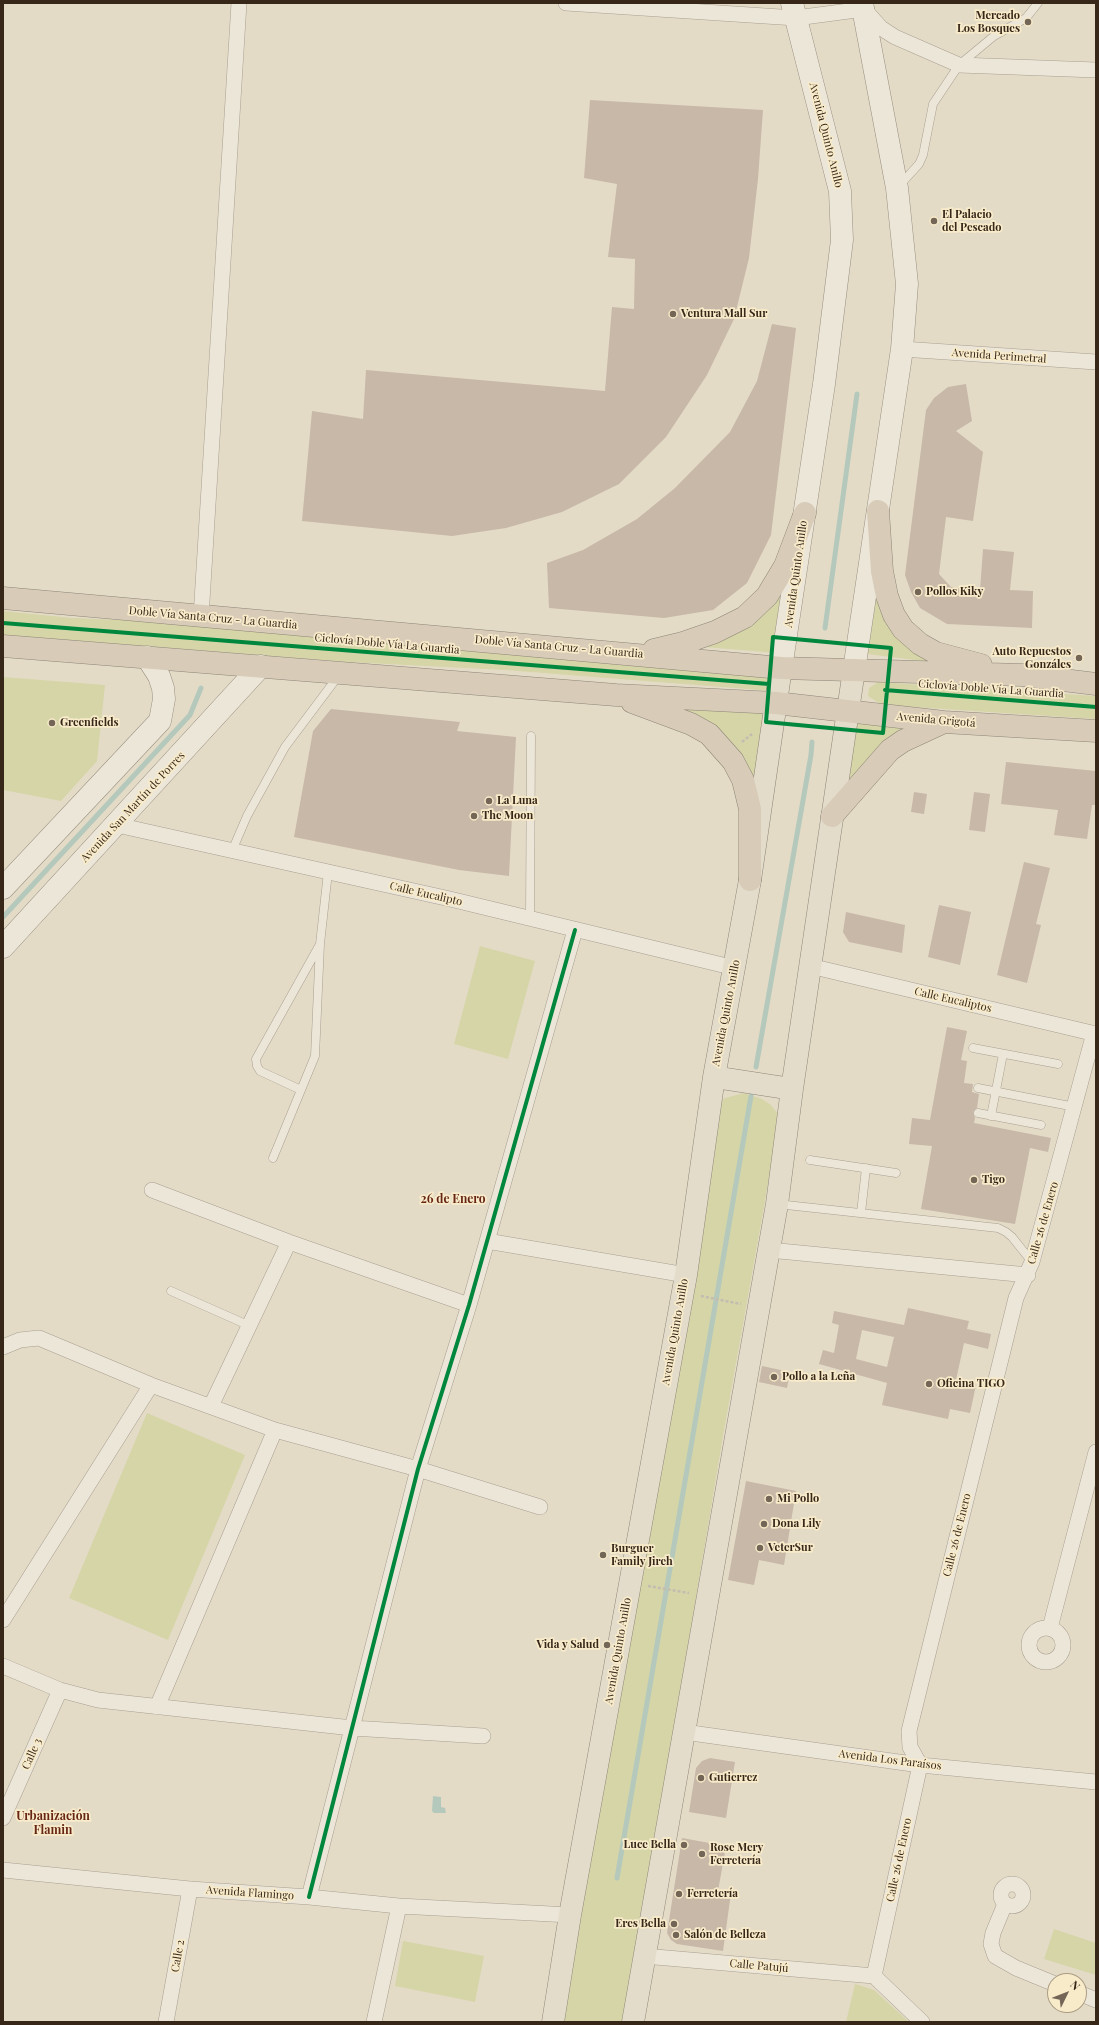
<!DOCTYPE html>
<meta charset="utf-8">
<style>
body{margin:0}
#map{position:relative;width:1099px;height:2025px;overflow:hidden;background:#e4dbc7;font-family:"Playfair Display",serif}
canvas{display:block}
.frame{position:absolute;inset:0;border:4px solid #372719;pointer-events:none}
.north{position:absolute;left:1047px;top:1973px;width:40px;height:40px;box-sizing:border-box;background:#f8ebca;border:1px solid #ab9d83;border-radius:50%;rotate:47deg;font-size:11px;font-weight:700;line-height:16px;text-align:center;color:#372719}
.north::after{content:'';display:block;margin:auto;width:14px;height:18px;background:#746656;clip-path:polygon(50% 0,100% 100%,50% 72%,0 100%)}
</style>
<div id="map">
<canvas width="1099" height="2025"></canvas>
<div class="frame"></div>
<div class="north">N</div>
</div>
<script>
const ctx = document.querySelector('canvas').getContext('2d');
ctx.lineJoin = 'round';
function fillPath(path, color) { ctx.fillStyle = color; ctx.fill(path, 'evenodd'); }
const poly = rows => new Path2D(rows.map(r => 'M' + r).join(''));
function stroke(path, color, width, dash) { ctx.strokeStyle = color; ctx.lineWidth = width; ctx.lineCap = dash ? 'butt' : 'round'; ctx.setLineDash(dash || []); ctx.stroke(path); }
function write(font, color, halo, rows, align = 'center') {
  ctx.font = font + ' "Playfair Display",serif'; ctx.lineWidth = 3.5; ctx.setLineDash([]); ctx.textBaseline = 'middle'; ctx.strokeStyle = halo; ctx.fillStyle = color; for (const [text, x, y, turn = 0] of rows) {
    ctx.save(); ctx.translate(x, y); ctx.rotate((+turn || 0) * Math.PI / 180); ctx.textAlign = isNaN(turn) ? turn : align; if (halo) ctx.strokeText(text, 0, 0); ctx.fillText(text, 0, 0); ctx.restore();
  }
}
fillPath(poly([
 [788,573,777,653,692,646],
 [876,577,885,612,963,666,867,654],
 [3,611,72,618,191,623,775,676,773,691,505,670,348,662,3,635],
 [3,677,105,685,97,761,61,801,3,790],
 [878,682,1096,696,1096,719,882,705,868,696,869,688],
 [669,706,768,713,755,820,750,791],
 [850,723,921,730,849,781],
 [480,946,535,961,508,1059,454,1044],
 [744,1093,762,1099,771,1105,780,1117,723,1436,625,2022,562,2022,719,1103,725,1098],
 [147,1413,245,1455,168,1640,69,1598],
 [1054,1929,1096,1943,1096,1975,1044,1959],
 [403,1941,484,1956,475,2002,395,1986],
 [855,1984,874,1990,909,2022,846,2022]
]), '#d5d5a7');
fillPath(poly([
 [433,1796,441,1797,441,1807,445,1808,446,1813,434,1813,432,1811]
]), '#b4c9bc');
stroke(poly([
 [825,628,857,394],
 [3,917,190,715,201,688],
 [756,1067,811,755,812,742],
 [617,1878,751,1096]
]), '#b4c9bc', 5);
fillPath(poly([
 [590,100,763,110,758,179,749,258,734,319,707,375,666,437,619,484,562,512,506,528,452,536,302,521,312,411,363,419,366,370,605,391,612,307,634,309,635,259,608,257,617,184,584,178],
 [772,324,796,328,771,535,747,583,713,610,664,618,549,608,547,563,583,550,637,519,675,488,730,432,757,381],
 [966,384,972,421,956,431,983,452,973,521,946,517,939,574,951,587,980,590,983,549,1014,552,1010,590,1033,591,1032,628,947,624,920,608,911,592,905,575,926,410,934,398,948,387],
 [331,709,460,722,457,731,516,737,509,876,459,870,294,837,313,731],
 [1006,762,1096,771,1095,805,1092,805,1087,839,1054,835,1058,810,1001,804],
 [914,792,927,794,924,814,911,812],
 [974,792,990,794,985,832,969,830],
 [1024,862,1050,868,1036,924,1041,925,1027,983,997,975],
 [939,905,971,912,960,965,928,957],
 [846,912,905,925,902,953,849,942,843,932],
 [947,1027,967,1031,961,1060,967,1061,964,1083,973,1084,972,1092,979,1094,977,1108,973,1112,975,1118,974,1123,1051,1138,1048,1152,1030,1148,1015,1224,921,1209,932,1146,909,1144,912,1118,930,1120],
 [908,1308,969,1321,967,1329,991,1334,988,1349,964,1343,956,1380,976,1385,970,1413,950,1409,948,1419,882,1405,887,1383,819,1364,823,1350,834,1353,839,1325,832,1323,834,1311,904,1325],
 [862,1330,894,1337,887,1367,856,1359],
 [762,1366,790,1372,787,1388,759,1382],
 [746,1481,796,1491,784,1565,759,1560,754,1585,728,1580],
 [710,1758,735,1762,726,1818,689,1812,696,1768,702,1761],
 [682,1838,726,1846,718,1891,731,1893,723,1951,677,1944,671,1940,667,1933]
]), '#c8b8a7');
const lane = poly([
 [899,186,919,164,923,155,933,104,959,65,994,36,1026,18,1038,3],
 [232,851,247,816,285,747,339,675],
 [530,919,531,736],
 [973,1048,1058,1064],
 [978,1088,1075,1107],
 [301,1090,260,1071,257,1066,256,1059,319,946],
 [978,1113,1041,1125],
 [991,1116,1003,1054],
 [273,1158,315,1056,320,944,328,872],
 [810,1160,896,1173],
 [777,1204,998,1228,1006,1232,1012,1237,1032,1262],
 [861,1213,866,1168],
 [171,1291,250,1326]
]);
const street = poly([
 [566,3,796,18,864,9,881,28,895,37,959,65,1096,70],
 [902,349,1096,362],
 [201,617,239,3],
 [117,825,450,899,735,968],
 [810,966,1096,1034],
 [152,1190,289,1242,469,1305],
 [487,1241,686,1275],
 [769,1250,1028,1275],
 [3,1347,20,1340,39,1338,151,1385,275,1430,418,1469,540,1507],
 [211,1406,289,1242],
 [3,1620,151,1385],
 [1050,1628,1096,1452],
 '1029 1645a17 17 0 1 1 34 0a17 17 0 1 1-34 0Z',
 [3,1666,60,1690,98,1700,352,1728,483,1736],
 [157,1707,275,1430],
 [684,1732,920,1765,1096,1782],
 [3,1818,60,1690],
 [3,1870,190,1889,309,1897,399,1906,570,1915],
 '1001 1895a11 11 0 1 1 22 0a11 11 0 1 1-22 0Z',
 [309,1897,418,1469,469,1305,575,930],
 [1005,1904,993,1933,991,1944,995,1956,1016,1968,1055,1984],
 [644,1956,874,1976],
 [874,1976,920,1765,910,1747,909,1731,1016,1298,1032,1262,1094,1033],
 [874,1976,922,2022],
 [1079,1993,1096,2000],
 [166,2022,190,1889],
 [374,2022,399,1906]
]);
const secondary = poly([
 [781,668,824,384,842,240,840,191,792,3],
 [854,670,902,349,907,284,897,188,862,3],
 [3,888,160,721,164,699,163,688,159,676,147,657],
 [3,947,261,666]
]);
const primary = poly([
 [714,1077,792,1089],
 [553,2022,570,1915,686,1275,714,1077,750,880,781,668],
 [633,2022,777,1204,792,1089,854,670]
]);
const highway = poly([
 [878,511,882,571,887,596,894,615,903,629,920,644,936,653,981,665],
 [3,598,781,668,1022,675,1096,684],
 [3,646,616,695,776,703,944,722,1096,731],
 [654,650,683,643,715,632,745,617,767,596,785,566,805,513],
 [632,702,691,724,709,734,733,761,743,780,750,809,750,880],
 [832,816,890,750,903,741,944,722]
]);
stroke(lane, '#a89f91', 9);
stroke(street, '#a89f91', 16);
stroke(secondary, '#988f81', 23);
stroke(primary, '#8e8578', 23);
stroke(highway, '#8e8578', 23);
stroke(poly([
 [742,742,752,734],
 [701,1296,741,1304],
 [648,1586,689,1593]
]), '#c4bcb0', 2.5, [3, 2]);
stroke(lane, '#ece6d9', 8);
stroke(street, '#ece6d9', 15);
stroke(secondary, '#ece6d9', 22);
stroke(primary, '#e4dcca', 22);
stroke(highway, '#d8cbb7', 22);
stroke(poly([
 [3,623,769,684],
 [773,637,891,648,883,733,766,722,773,637],
 [885,690,1096,707],
 [309,1897,418,1469,469,1305,575,930]
]), '#00873e', 4);
for (const [x, y, r, color] of [
 [1028,22,4,"#746656"],
 [934,221,4,"#746656"],
 [673,314,4,"#746656"],
 [918,592,4,"#746656"],
 [1079,658,4,"#746656"],
 [52,723,4,"#746656"],
 [489,801,4,"#746656"],
 [474,816,4,"#746656"],
 [974,1180,4,"#746656"],
 [774,1377,4,"#746656"],
 [929,1384,4,"#746656"],
 [769,1499,4,"#746656"],
 [764,1524,4,"#746656"],
 [760,1548,4,"#746656"],
 [603,1555,4,"#746656"],
 [607,1645,4,"#746656"],
 [701,1778,4,"#746656"],
 [684,1845,4,"#746656"],
 [702,1854,4,"#746656"],
 [679,1894,4,"#746656"],
 [674,1924,4,"#746656"],
 [676,1935,4,"#746656"]
]) { const dot = new Path2D(); dot.arc(x, y, r, 0, 2 * Math.PI); ctx.fillStyle = color; ctx.fill(dot); stroke(dot, '#f8ebca', 1.5); }
write('bold 11px', '#372719', '#f8ebca', [
 ["Mercado",1020,16,"right"],
 ["Los Bosques",1020,29,"right"],
 ["El Palacio",942,215],
 ["del Pescado",942,228],
 ["Ventura Mall Sur",681,314],
 ["Pollos Kiky",926,592],
 ["Auto Repuestos",1071,652,"right"],
 ["Gonzáles",1071,665,"right"],
 ["Greenfields",60,723],
 ["La Luna",497,801],
 ["The Moon",482,816],
 ["Tigo",982,1180],
 ["Pollo a la Leña",782,1377],
 ["Oficina TIGO",937,1384],
 ["Mi Pollo",777,1499],
 ["Dona Lily",772,1524],
 ["VeterSur",768,1548],
 ["Burguer",611,1549],
 ["Family Jireh",611,1562],
 ["Vida y Salud",599,1645,"right"],
 ["Gutierrez",709,1778],
 ["Luce Bella",676,1845,"right"],
 ["Rose Mery",710,1848],
 ["Ferretería",710,1861],
 ["Ferretería",687,1894],
 ["Eres Bella",666,1924,"right"],
 ["Salón de Belleza",684,1935]
], 'left');
write('11px', '#372719', '#f8ebca', [
 ["Avenida Quinto Anillo",826,135,76],
 ["Avenida Perimetral",999,356,4],
 ["Avenida Quinto Anillo",796,574,-82],
 ["Doble Vía Santa Cruz - La Guardia",213,618,5],
 ["Ciclovía Doble Vía La Guardia",387,644,5],
 ["Doble Vía Santa Cruz - La Guardia",559,647,5],
 ["Ciclovía Doble Vía La Guardia",991,689,4],
 ["Avenida Grigotá",936,720,5],
 ["Avenida San Martín de Porres",133,807,-47],
 ["Calle Eucalipto",426,894,13],
 ["Calle Eucaliptos",953,1000,13],
 ["Avenida Quinto Anillo",726,1013,-79],
 ["Calle 26 de Enero",1043,1223,-74],
 ["Avenida Quinto Anillo",675,1332,-80],
 ["Calle 26 de Enero",957,1535,-76],
 ["Avenida Quinto Anillo",618,1651,-80],
 ["Calle 3",32,1754,-66],
 ["Avenida Los Paraísos",890,1760,7],
 ["Calle 26 de Enero",899,1860,-78],
 ["Avenida Flamingo",250,1893,4],
 ["Calle 2",178,1956,-80],
 ["Calle Patujú",759,1966,5]
]);
write('bold 12px', '#672615', '#f8ebca', [
 ["26 de Enero",453,1199],
 ["Urbanización",53,1816],
 ["Flamin",53,1830]
]);
</script>
